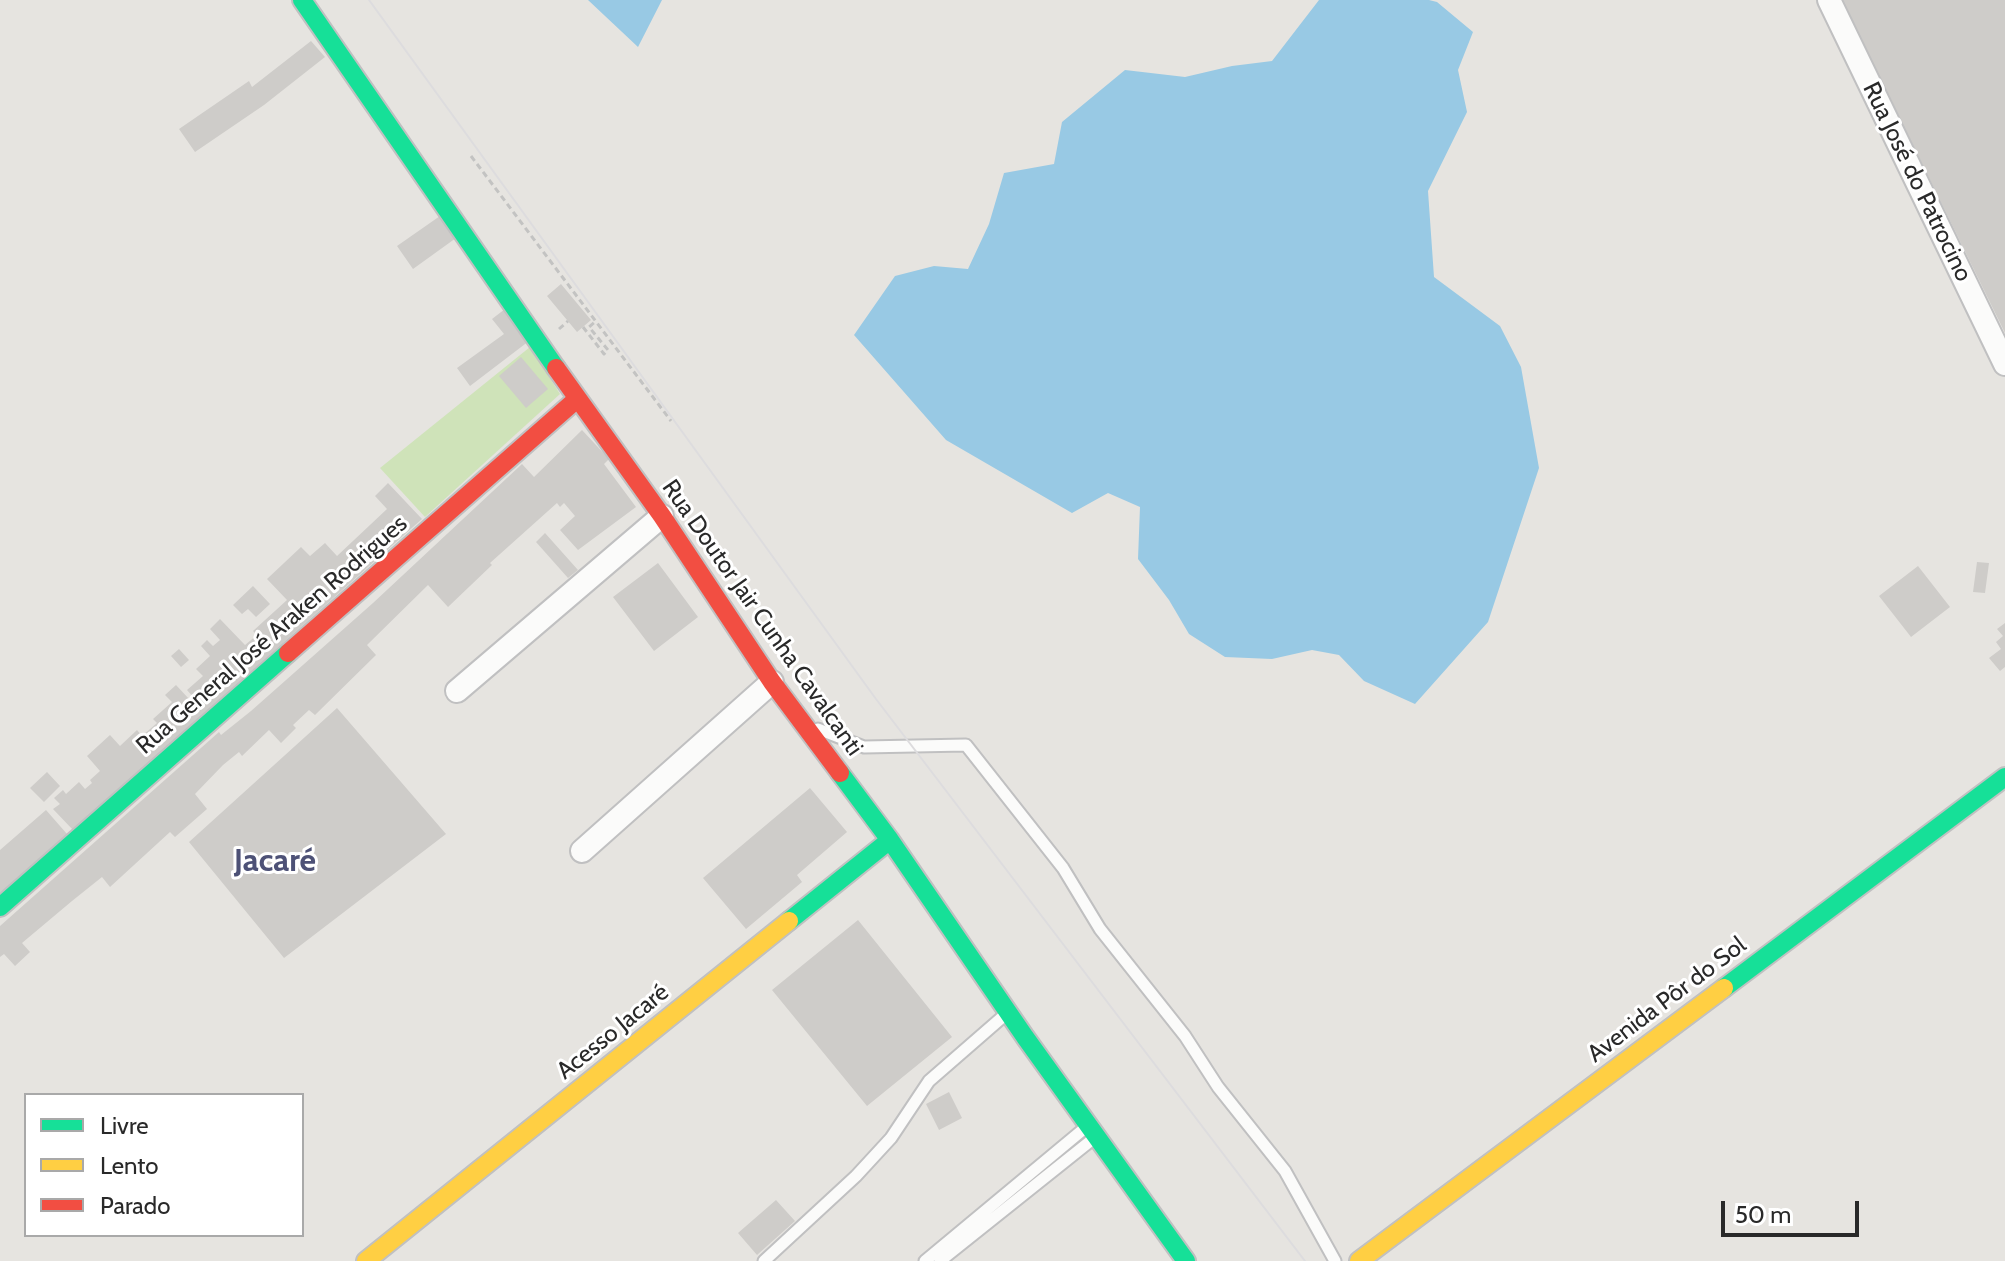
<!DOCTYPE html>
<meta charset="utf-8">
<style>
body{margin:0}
#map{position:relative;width:2005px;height:1261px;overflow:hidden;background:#e6e4e0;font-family:Cabin,sans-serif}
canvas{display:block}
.legend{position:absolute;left:24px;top:1093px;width:280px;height:144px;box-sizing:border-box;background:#fff;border:2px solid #a9a9a9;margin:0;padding:10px 14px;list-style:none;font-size:24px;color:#292929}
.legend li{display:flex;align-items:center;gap:16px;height:40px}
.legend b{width:40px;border:2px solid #a9a9a9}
.scale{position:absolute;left:1721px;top:1201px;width:138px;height:36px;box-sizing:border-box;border:4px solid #292929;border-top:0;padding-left:10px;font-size:24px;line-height:28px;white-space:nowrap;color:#292929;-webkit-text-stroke:6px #fff;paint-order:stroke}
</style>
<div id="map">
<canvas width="2005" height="1261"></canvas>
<ul class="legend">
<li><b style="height:10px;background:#16e098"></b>Livre</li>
<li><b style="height:10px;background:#ffcf43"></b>Lento</li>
<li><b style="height:10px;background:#f24e42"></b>Parado</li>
</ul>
<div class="scale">50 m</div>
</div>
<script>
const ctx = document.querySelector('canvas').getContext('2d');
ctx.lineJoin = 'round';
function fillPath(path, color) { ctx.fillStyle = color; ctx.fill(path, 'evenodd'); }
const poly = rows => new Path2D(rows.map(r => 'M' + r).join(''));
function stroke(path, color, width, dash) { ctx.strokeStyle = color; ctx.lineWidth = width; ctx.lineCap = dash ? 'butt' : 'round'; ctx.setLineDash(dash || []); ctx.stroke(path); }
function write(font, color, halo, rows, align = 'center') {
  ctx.font = font + ' Cabin,sans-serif'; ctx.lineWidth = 6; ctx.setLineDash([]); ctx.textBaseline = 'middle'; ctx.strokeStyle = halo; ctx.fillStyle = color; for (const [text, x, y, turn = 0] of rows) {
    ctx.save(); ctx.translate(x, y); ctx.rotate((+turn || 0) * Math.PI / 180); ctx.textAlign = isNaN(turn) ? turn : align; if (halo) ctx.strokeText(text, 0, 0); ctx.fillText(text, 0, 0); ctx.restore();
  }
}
fillPath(poly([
 [530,347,560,394,425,517,380,468]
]), '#cfe3b9');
fillPath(poly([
 [588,0,662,0,638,47],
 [1319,0,1429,0,1437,2,1473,32,1458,70,1467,112,1428,191,1434,277,1500,326,1521,367,1539,468,1488,622,1415,704,1364,681,1339,655,1312,650,1272,659,1225,657,1189,634,1169,600,1138,559,1140,507,1108,493,1072,513,946,440,854,335,895,276,934,266,968,269,989,224,1004,173,1054,164,1062,122,1125,70,1185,77,1232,66,1272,61]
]), '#98c9e4');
fillPath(poly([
 [1842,0,2005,0,2005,333],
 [311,41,325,57,264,105,195,152,179,129,249,81,252,87],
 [440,216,456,238,413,269,397,246],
 [561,284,591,320,577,332,547,296],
 [505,309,529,341,470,386,457,368,504,334,492,319],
 [521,357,548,389,526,408,499,376],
 [582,430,609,459,604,464,636,507,578,550,560,530,575,516,564,503,560,507,557,503,490,563,492,565,448,607,428,585,367,645,376,655,315,715,309,710,293,725,296,728,281,743,269,730,242,756,239,752,223,765,195,794,207,809,175,837,170,832,110,887,102,877,72,901,22,943,30,952,15,966,4,954,0,957,0,926,219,732,221,735,251,711,373,603,522,464,534,477],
 [388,483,422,519,73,830,53,809,60,804,54,798,63,790,66,794,79,782,85,789,92,783,90,780,100,771,87,756,110,735,120,746,137,730,142,736,157,723,153,719,172,702,165,695,176,685,190,700,193,697,187,690,203,676,196,669,210,656,201,646,207,640,213,646,220,640,210,629,220,619,245,645,257,635,253,631,287,600,267,579,301,547,310,556,325,543,337,556,387,509,375,496],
 [545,533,578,570,568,578,536,542],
 [1977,562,1989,563,1985,593,1973,592],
 [658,563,698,617,654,651,613,597],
 [1918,566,1950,607,1911,637,1879,596],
 [253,586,270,604,256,617,248,609,242,614,233,605],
 [2005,623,2005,667,2000,671,1989,658,2001,649,1996,642,2003,636,1997,629],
 [179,649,189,660,181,667,171,656],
 [337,708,446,834,284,958,189,842],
 [47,772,60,786,44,802,30,788],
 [810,788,847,832,797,875,802,882,746,929,703,878],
 [46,810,67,834,0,894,0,850],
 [858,920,952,1037,867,1106,772,990],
 [949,1092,962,1118,939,1130,926,1104],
 [776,1200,795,1221,757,1255,738,1233]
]), '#ceccc9');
const lane = poly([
 [818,729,864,747,966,745,1063,868,1100,929,1185,1036,1218,1087,1285,1171,1335,1261],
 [764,1261,856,1176,891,1138,929,1081,1006,1014],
 [925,1261,1085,1128],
 [940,1261,1093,1139]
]);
const street = poly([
 [1829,0,2005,364],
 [457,691,662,516],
 [582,851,772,682]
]);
const fast = poly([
 [302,0,556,368],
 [840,773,890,840,1025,1037,1186,1261],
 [0,907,288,653],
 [789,921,890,840],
 [1724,988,2005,777]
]);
const slow = poly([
 [366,1261,789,921],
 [1359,1261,1724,988]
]);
const jam = poly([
 [556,368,662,516,772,682,840,773],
 [288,653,577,399]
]);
stroke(lane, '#c0c0c1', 15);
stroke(street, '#c0c0c1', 26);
stroke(fast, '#c0c0c1', 22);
stroke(slow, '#c0c0c1', 22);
stroke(jam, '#c0c0c1', 22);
stroke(poly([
 [471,156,671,421],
 [583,327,604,354,608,350,589,327,596,321],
 [559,329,568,321]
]), '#c3c3c2', 3, [6, 4]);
stroke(lane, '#fbfbfa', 11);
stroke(street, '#fbfbfa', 22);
stroke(fast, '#16e098', 18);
stroke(slow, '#ffcf43', 18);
stroke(jam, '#f24e42', 18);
stroke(poly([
 [369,0,876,699,1305,1261]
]), '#dddcde', 2);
write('24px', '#292929', '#fff', [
 ["Rua José do Patrocino",1917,182,64],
 ["Rua Doutor Jair Cunha Cavalcanti",762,618,55],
 ["Rua General José Araken Rodrigues",272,635,-41],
 ["Avenida Pôr do Sol",1667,1000,-37],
 ["Acesso Jacaré",613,1032,-39]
]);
write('bold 32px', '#4d5176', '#fff', [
 ["Jacaré",275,862]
]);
</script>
